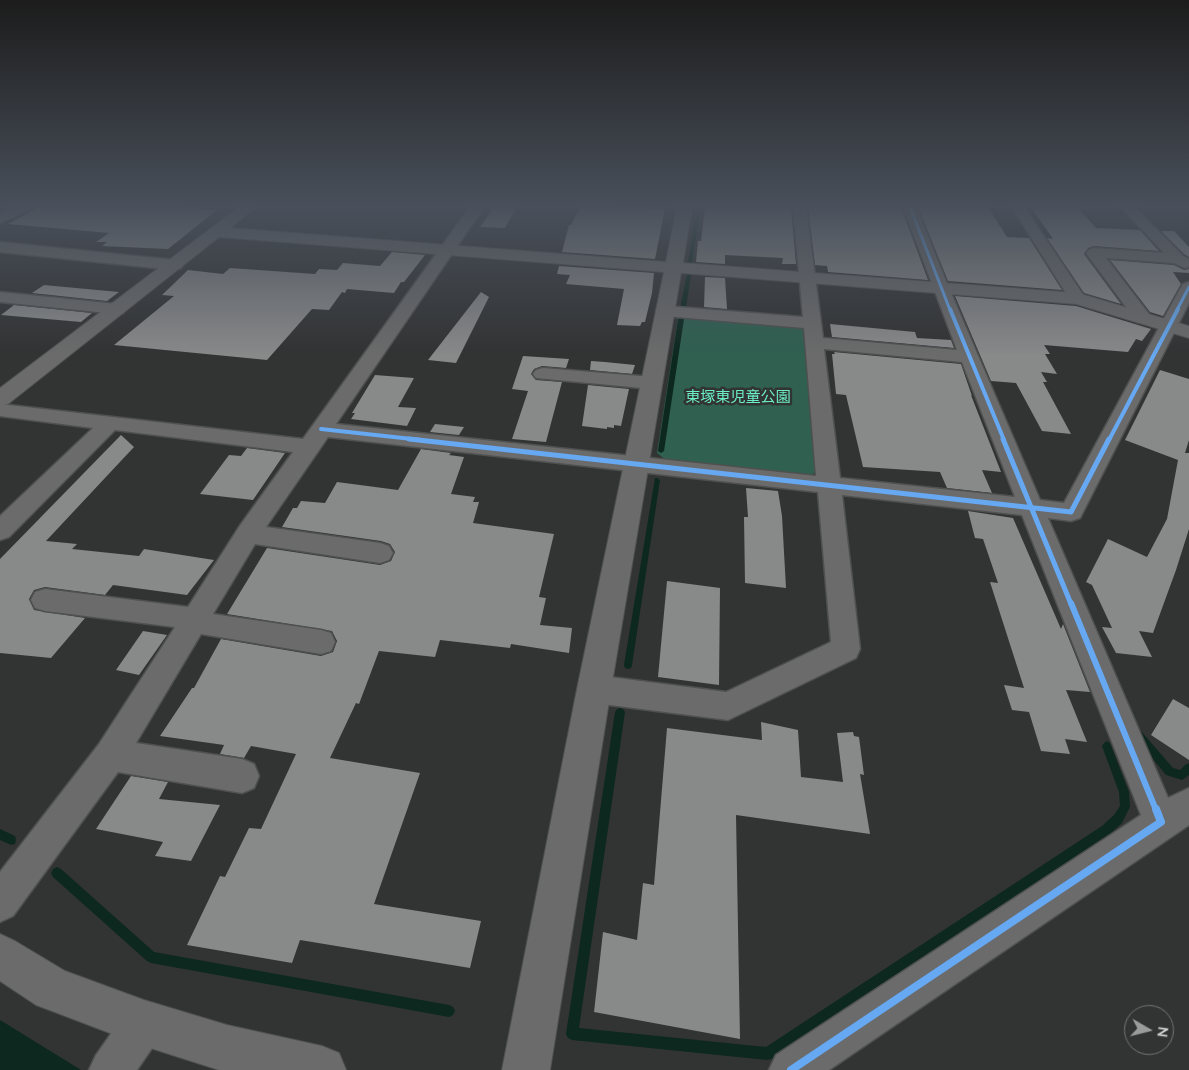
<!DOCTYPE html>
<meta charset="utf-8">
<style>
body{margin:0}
#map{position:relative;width:1189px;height:1070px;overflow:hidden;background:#323333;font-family:Mulish,sans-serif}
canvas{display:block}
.north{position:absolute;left:1124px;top:1005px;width:50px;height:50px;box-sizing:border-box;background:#313433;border:1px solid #717473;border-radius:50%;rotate:98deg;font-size:14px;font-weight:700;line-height:20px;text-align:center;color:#d2d4d3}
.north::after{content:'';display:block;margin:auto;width:18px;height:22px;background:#9a9c9b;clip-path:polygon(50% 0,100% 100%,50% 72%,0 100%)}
</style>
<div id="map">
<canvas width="1189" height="1070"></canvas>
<div class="north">N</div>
</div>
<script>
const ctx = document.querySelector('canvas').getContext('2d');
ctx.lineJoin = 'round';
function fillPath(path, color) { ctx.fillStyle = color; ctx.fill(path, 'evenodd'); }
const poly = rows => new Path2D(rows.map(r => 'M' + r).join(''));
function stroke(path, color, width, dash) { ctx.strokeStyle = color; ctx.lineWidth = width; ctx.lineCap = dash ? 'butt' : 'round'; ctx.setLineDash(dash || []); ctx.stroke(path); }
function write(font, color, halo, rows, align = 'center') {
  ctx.font = font + ' Mulish,"Noto Sans JP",sans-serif'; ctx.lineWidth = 5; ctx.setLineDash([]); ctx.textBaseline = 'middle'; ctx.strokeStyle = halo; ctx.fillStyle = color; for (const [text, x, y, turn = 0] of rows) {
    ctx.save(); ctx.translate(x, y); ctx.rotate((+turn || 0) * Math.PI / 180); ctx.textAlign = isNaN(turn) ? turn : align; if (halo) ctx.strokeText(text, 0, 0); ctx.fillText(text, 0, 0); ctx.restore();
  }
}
fillPath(poly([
 [687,316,796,325,803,328,815,473,806,476,667,461,657,453,678,318]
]), '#2f6050');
fillPath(poly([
 [0,1020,81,1070,0,1070]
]), '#0c281f');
fillPath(poly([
 [697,207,701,207,692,262,690,263,688,262,697,207],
 [687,274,691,275,686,308,683,310,680,308,687,274],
 [681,317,684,319,664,451,661,453,658,451,678,319,681,317],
 [655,478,657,478,660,480,632,665,631,668,628,669,625,668,624,665,655,478],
 [620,708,623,709,625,712,579,1028,766,1047,1102,826,1114,815,1120,806,1119,792,1102,746,1104,743,1107,741,1110,743,1129,792,1130,807,1122,823,1110,834,772,1059,767,1060,572,1040,568,1038,566,1034,615,712,617,709,620,708],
 [1138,729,1141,731,1173,768,1180,770,1185,765,1189,763,1189,775,1182,780,1166,775,1135,737,1133,734,1135,731,1138,729],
 [0,829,15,836,16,840,15,844,11,845,0,840,0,829],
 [57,867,61,869,154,952,449,1005,453,1007,455,1011,453,1015,449,1017,151,963,147,961,53,877,51,873,53,869,57,867]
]), '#0c281f');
fillPath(poly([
 [39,207,172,207,217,210,168,249,102,246,107,242,96,242,109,233,8,224],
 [494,207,517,207,505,228,480,227],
 [580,207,665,209,655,259,562,252,569,225,571,225],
 [705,207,791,207,796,264,782,264,783,258,725,255,725,264,696,262,698,241,701,241],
 [808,207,901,207,928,280,828,272,827,266,815,265],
 [918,207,988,207,1007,237,1029,238,1062,290,948,281],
 [1031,207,1077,207,1096,228,1140,230,1159,251,1094,246,1088,248,1084,254,1121,304,1084,293,1047,238,1053,239],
 [1161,231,1174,231,1189,247,1189,257,1184,254],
 [392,252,425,255,404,282,401,282,394,293,347,289,345,293,342,292,329,310,312,309,267,360,114,345,174,296,162,295,188,270,223,274,230,268,315,274,319,269,337,270,343,263,380,266],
 [1110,260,1174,265,1184,270,1189,269,1189,273,1173,272,1181,284,1163,316,1150,312],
 [559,266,654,273,652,293,645,322,642,322,640,326,617,325,624,289,566,284,570,275,557,274],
 [705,277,725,278,727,309,704,307],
 [44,285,119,292,107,301,32,293],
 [481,292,489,297,456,363,428,360],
 [955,296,1076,306,1151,329,1142,341,1136,339,1128,352,1044,345,1050,354,1045,354,1057,374,1041,372,1047,382,1043,382,1071,434,1042,431,1016,383,991,381],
 [14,305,92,313,81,322,1,315],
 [830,324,915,332,917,338,951,340,954,348,832,337],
 [834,352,961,364,972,396,971,395,1001,472,982,470,992,493,947,488,940,472,863,467,846,395,836,394,832,354,835,354],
 [523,356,569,359,566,368,542,366,534,369,531,374,536,380,562,382,546,442,512,439,528,391,512,389],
 [591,361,605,362,635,365,632,374,590,370],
 [1160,370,1189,379,1189,440,1185,453,1189,453,1189,529,1176,570,1153,633,1139,631,1152,657,1116,653,1102,627,1112,628,1092,585,1086,582,1108,539,1147,557,1167,519,1178,460,1125,440],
 [375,375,414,378,398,407,416,408,407,426,351,419,355,413,352,413],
 [588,385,629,389,621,426,614,425,614,428,607,427,607,429,582,426],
 [435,424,464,427,459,435,430,432],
 [121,435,134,447,46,541,77,544,72,549,139,556,144,549,214,560,187,595,113,585,105,595,45,587,34,590,29,599,34,610,85,618,51,658,0,653,0,559],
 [247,448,285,453,253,500,200,494,229,455,241,456],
 [421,449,451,453,449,455,464,457,451,494,475,497,473,502,479,502,473,523,554,534,539,597,546,598,540,625,572,628,569,653,511,644,510,648,440,640,435,657,379,651,359,704,356,703,330,758,420,773,374,904,481,921,470,968,300,940,292,963,187,945,220,876,225,877,249,828,261,829,296,754,251,746,244,758,220,754,224,745,160,736,192,688,194,688,221,639,321,656,333,652,337,641,332,631,227,614,267,548,380,565,391,561,395,552,390,544,381,541,282,527,293,508,297,508,301,501,325,503,337,482,398,490],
 [746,488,778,491,782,516,786,588,745,583,744,517,748,517],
 [968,511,1013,518,1061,629,1063,624,1090,692,1066,690,1087,742,1065,739,1070,754,1041,751,1029,712,1012,710,1004,685,1024,688,990,582,998,583,983,539,975,538],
 [667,581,720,588,719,685,658,677],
 [143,631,167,635,139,675,116,670],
 [1173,699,1189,708,1189,760,1151,735],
 [761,722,798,730,801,777,843,782,837,733,853,732,854,736,859,737,864,775,860,774,870,834,736,815,740,1039,594,1012,603,932,637,940,643,883,654,885,667,728,762,740],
 [131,776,168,782,159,799,220,805,191,861,155,856,163,842,96,829]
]), '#888989');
const minor = poly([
 [13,207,30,207,28,210,0,223,0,213,13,207],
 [470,207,484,207,336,424,816,476,804,328,665,316,659,315,656,311,659,307,665,306,803,317,793,207,806,207,823,338,957,350,903,207,916,207,949,288,1040,500,1064,503,1181,287,1183,284,1189,282,1189,303,1080,518,1071,521,1048,518,1168,798,1189,788,1189,825,829,1070,769,1070,776,1055,1141,815,1022,515,842,495,860,649,856,658,728,720,594,703,583,699,579,689,583,679,594,675,726,692,831,642,818,492,328,437,266,527,380,543,389,546,393,553,389,560,380,563,255,544,213,614,321,630,331,633,335,642,331,651,321,654,201,634,136,743,242,759,254,764,259,776,254,788,242,793,118,772,13,916,0,922,0,872,99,744,175,627,45,611,35,608,31,600,35,592,45,589,188,607,239,527,293,452,115,430,9,537,0,540,0,516,93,428,0,416,0,404,303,439,470,207],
 [824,349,962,362,1015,497,840,478,824,349],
 [1012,207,1024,207,1086,299,1084,303,1072,303,1012,207],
 [1121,207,1135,207,1183,256,1189,259,1189,267,1185,268,1174,263,1106,258,1152,318,1149,322,1143,323,1137,322,1086,253,1089,250,1094,248,1164,253,1121,207],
 [0,242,175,260,181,262,183,265,181,268,175,270,0,252,0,242],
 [0,292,117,304,123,305,126,309,123,313,117,314,0,302,0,292],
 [543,368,652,377,659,379,662,383,659,387,652,389,536,378,533,374,536,370,543,368],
 [144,1002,159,1008,165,1023,159,1038,137,1070,89,1070,96,1055,129,1008,144,1002]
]);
const tertiary = poly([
 [239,207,256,207,230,228,666,262,677,207,692,207,683,263,1078,293,1189,326,1189,338,1076,304,681,273,611,689,550,1070,502,1070,577,689,664,272,219,237,8,404,0,406,0,388,239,207],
 [0,934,15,941,65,971,144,1000,227,1025,322,1046,339,1053,346,1070,219,1070,144,1046,52,1011,36,1005,0,981,0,934]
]);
stroke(minor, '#4f5050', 3);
stroke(tertiary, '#4f5050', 2);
fillPath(minor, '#6b6b6b');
fillPath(tertiary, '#6b6b6b');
stroke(poly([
 [910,207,950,310],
 [1177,310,1189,287]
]), '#66a8f1', 3);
stroke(poly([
 [950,309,1004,440],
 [321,429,421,440],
 [1109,440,1178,309]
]), '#66a8f1', 4);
stroke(poly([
 [409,439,1071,512,1109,439],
 [1003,439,1071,604]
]), '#66a8f1', 5);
stroke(poly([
 [1071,603,1156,810]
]), '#66a8f1', 6);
stroke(poly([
 [791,1070,1161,822,1156,809]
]), '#66a8f1', 8);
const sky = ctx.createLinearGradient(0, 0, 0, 356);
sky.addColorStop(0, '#1c1c1c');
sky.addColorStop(0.58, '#49505b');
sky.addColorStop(1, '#49505b00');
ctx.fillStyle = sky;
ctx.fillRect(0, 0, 1189, 356);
write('15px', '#6beec5', '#313433', [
 ["東塚東児童公園",738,397]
]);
</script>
